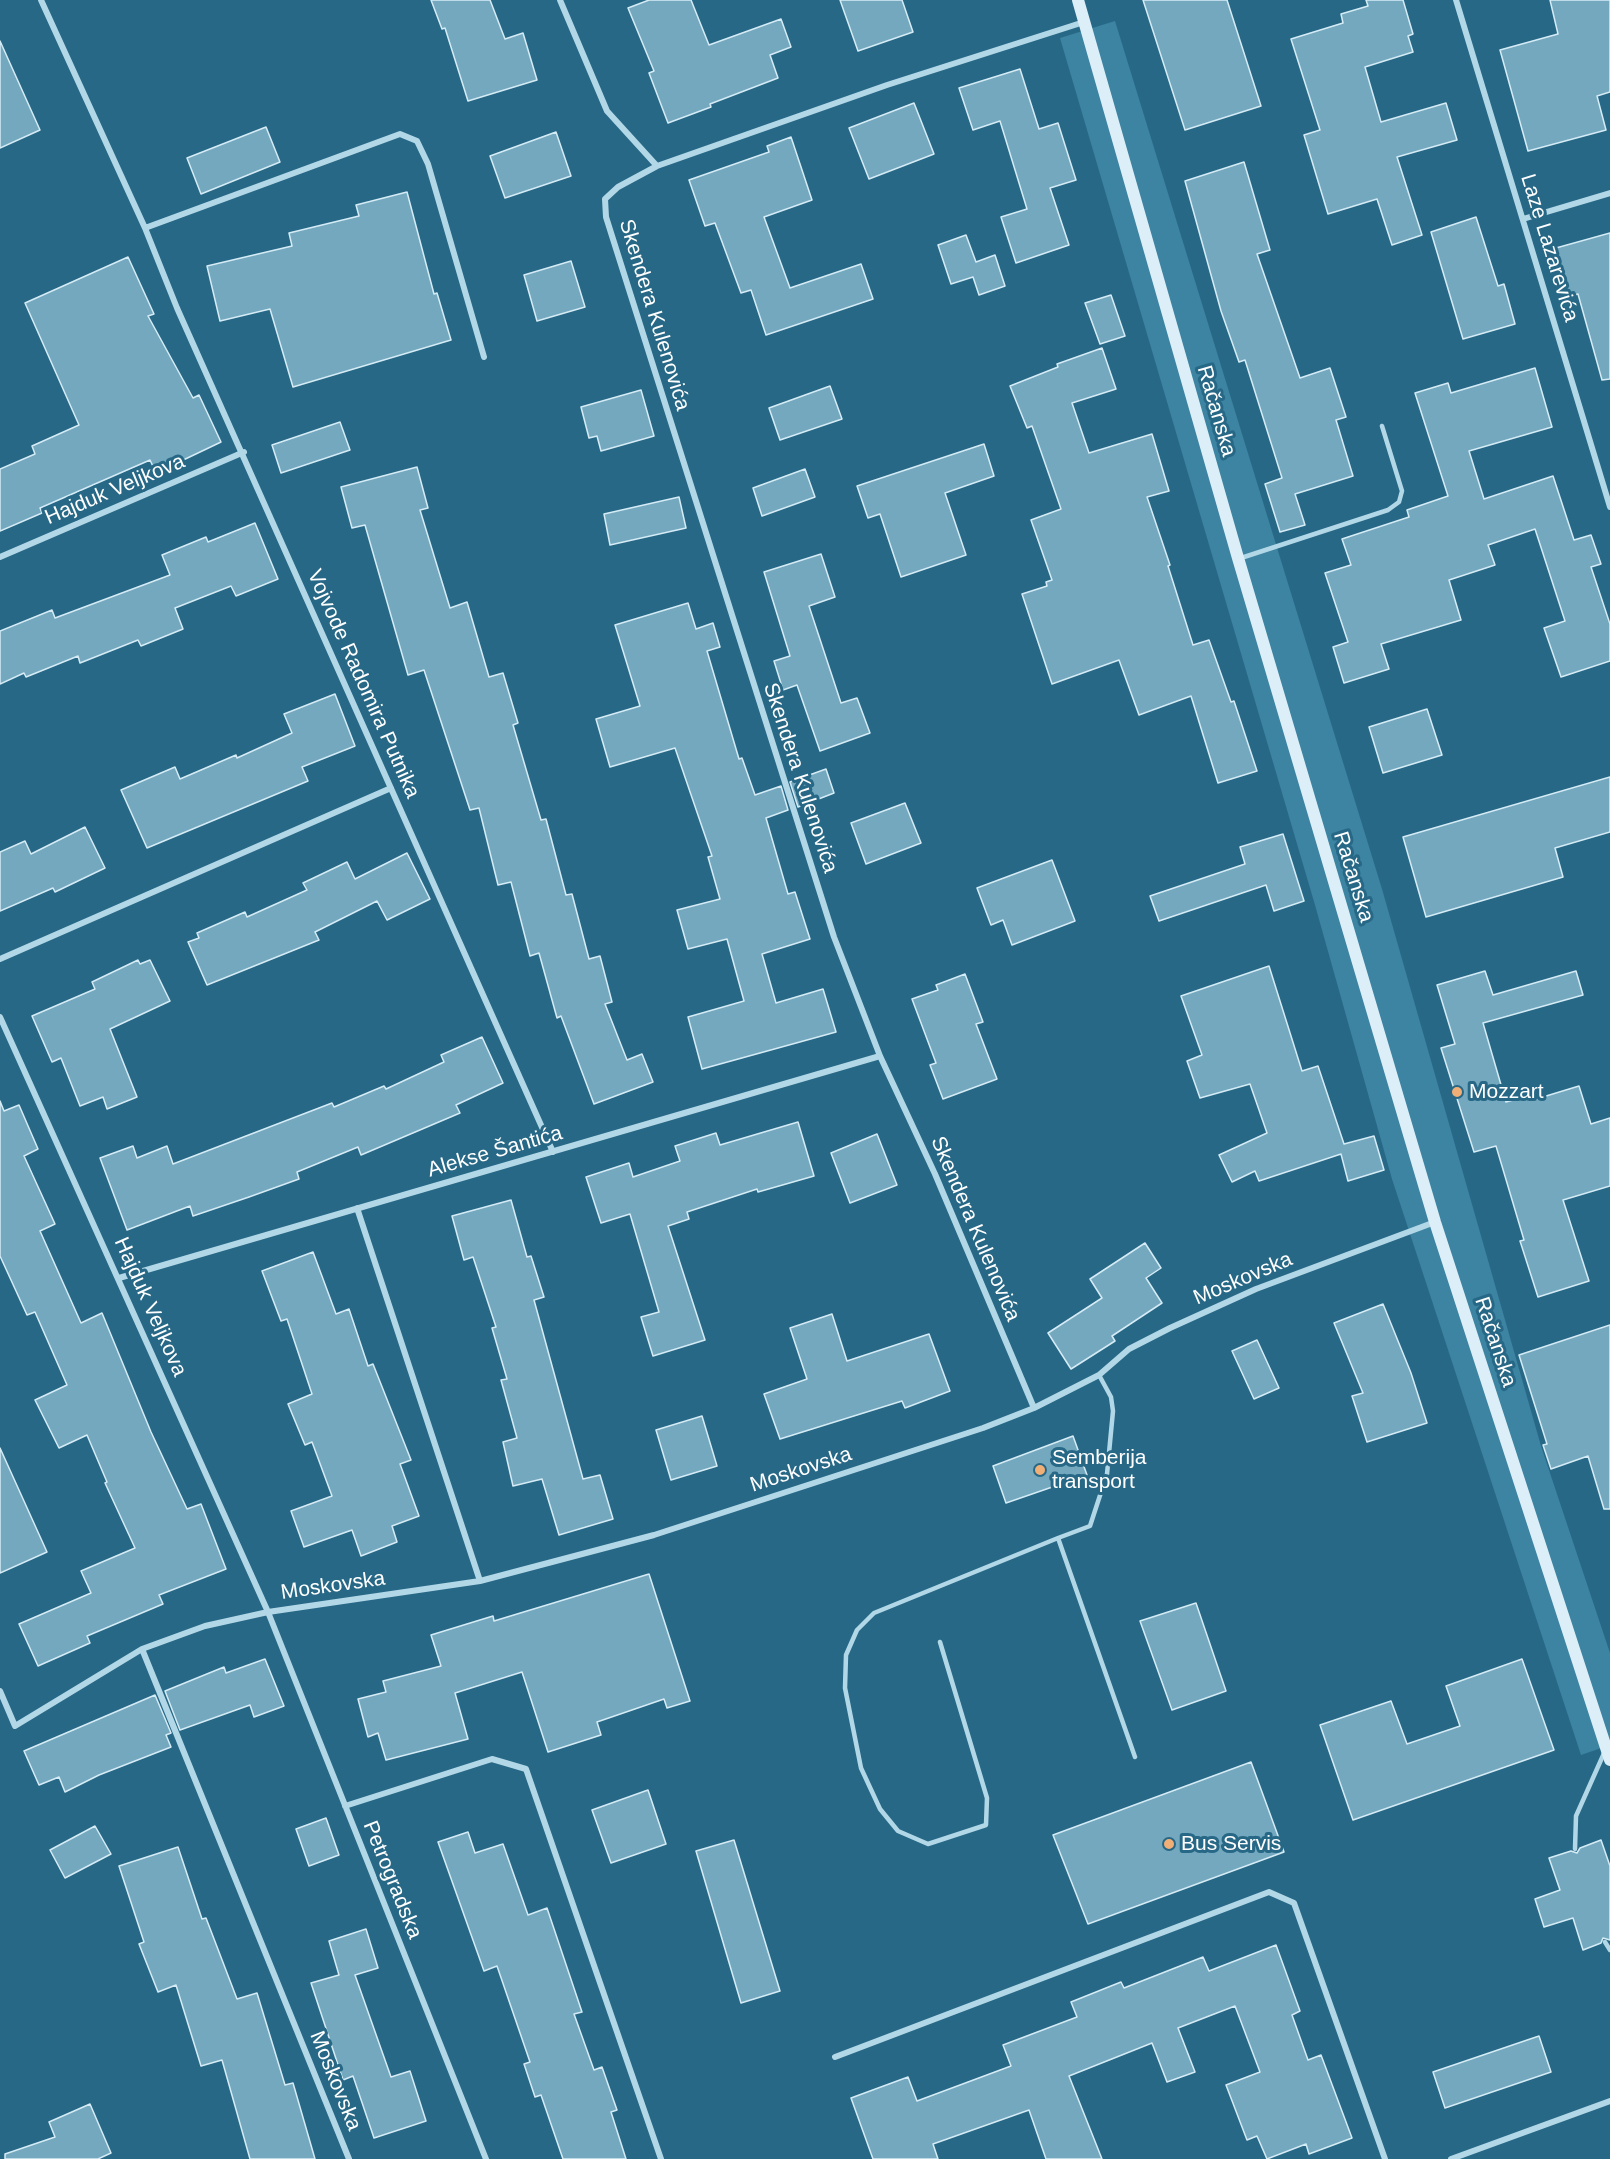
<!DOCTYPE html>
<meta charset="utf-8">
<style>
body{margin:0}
canvas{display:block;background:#276886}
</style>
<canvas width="1610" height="2159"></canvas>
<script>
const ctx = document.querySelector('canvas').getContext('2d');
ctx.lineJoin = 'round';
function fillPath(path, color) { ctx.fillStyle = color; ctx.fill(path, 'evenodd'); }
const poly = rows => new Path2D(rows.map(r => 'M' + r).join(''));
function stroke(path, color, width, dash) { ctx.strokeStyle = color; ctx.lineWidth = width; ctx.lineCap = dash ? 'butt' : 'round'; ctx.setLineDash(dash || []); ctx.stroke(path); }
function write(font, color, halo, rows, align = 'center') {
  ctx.font = font + ' Arial,sans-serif'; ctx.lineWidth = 6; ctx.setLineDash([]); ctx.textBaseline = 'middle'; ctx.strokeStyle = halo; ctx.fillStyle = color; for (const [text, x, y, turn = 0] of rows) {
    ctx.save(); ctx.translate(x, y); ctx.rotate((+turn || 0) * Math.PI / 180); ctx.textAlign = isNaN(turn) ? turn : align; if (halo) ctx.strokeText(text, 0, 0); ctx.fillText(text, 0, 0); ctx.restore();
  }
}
fillPath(poly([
 [1115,21,1382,889,1541,1446,1610,1653,1610,1745,1581,1755,1392,1179,1315,905,1060,38]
]), '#3c84a2');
const building = poly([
 [431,0,490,0,505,39,523,33,537,80,468,101,445,28,442,29,431,0],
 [649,0,691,0,709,45,781,19,791,47,770,55,778,78,710,104,711,107,668,123,649,73,654,71,628,8,649,0],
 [840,0,902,0,913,32,858,51,840,0],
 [1143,0,1227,0,1261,106,1185,130,1143,0],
 [1366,0,1403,0,1413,34,1408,36,1413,52,1365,67,1381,122,1446,103,1457,140,1397,157,1422,235,1392,245,1377,199,1328,214,1304,135,1320,130,1291,39,1343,23,1341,14,1368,6,1366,0],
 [1550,0,1610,0,1610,92,1597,96,1606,130,1528,151,1500,50,1558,34,1550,0],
 [0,41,40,130,0,148,0,41],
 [1020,69,1039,129,1058,123,1076,180,1050,188,1069,245,1016,263,1001,217,1027,209,1000,121,973,130,959,88,1020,69],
 [914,103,934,154,869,179,849,128,914,103],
 [266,127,280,162,201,194,187,158,266,127],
 [556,132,571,176,505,198,490,156,556,132],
 [791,137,812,200,764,217,790,288,861,264,873,299,766,335,751,290,741,293,715,223,705,226,689,180,769,152,767,146,791,137],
 [1244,162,1270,250,1257,254,1300,378,1330,368,1346,417,1336,420,1353,476,1295,494,1305,525,1280,532,1265,484,1282,478,1245,360,1239,362,1221,311,1185,181,1244,162],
 [407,192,434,294,437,293,451,340,293,387,270,309,220,321,207,266,292,246,289,233,359,216,356,205,407,192],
 [1476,217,1498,286,1504,284,1515,324,1463,339,1431,232,1476,217],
 [1610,233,1610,379,1602,380,1578,294,1568,297,1556,248,1610,233],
 [966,235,976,262,995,255,1005,286,979,295,973,277,951,284,938,245,966,235],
 [128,257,154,314,148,316,193,398,199,395,221,442,156,473,150,460,40,508,42,513,0,531,0,469,35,454,32,446,79,425,25,303,128,257],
 [571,261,585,307,537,321,524,275,571,261],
 [1111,295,1125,336,1100,344,1085,303,1111,295],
 [1102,348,1116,389,1072,403,1089,453,1152,434,1169,491,1147,497,1170,565,1168,566,1193,645,1209,640,1231,702,1234,701,1257,771,1218,783,1191,696,1139,715,1119,660,1052,684,1022,594,1047,586,1046,582,1052,580,1031,520,1061,509,1032,426,1027,428,1010,386,1058,367,1057,364,1102,348],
 [1535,368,1552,427,1469,451,1484,499,1553,476,1574,540,1591,535,1601,564,1591,567,1610,624,1610,661,1561,677,1544,628,1565,621,1535,529,1488,545,1495,565,1449,580,1461,620,1381,644,1389,669,1344,683,1333,647,1348,642,1325,573,1351,565,1342,539,1409,517,1407,510,1448,496,1415,393,1448,383,1451,393,1535,368],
 [830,386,842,419,780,440,769,408,830,386],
 [641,390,654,436,601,451,597,436,589,438,581,407,641,390],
 [340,422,350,450,281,473,272,445,340,422],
 [984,444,994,476,945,493,966,555,901,577,880,514,868,518,857,486,984,444],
 [417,467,428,508,420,510,450,608,467,602,489,677,503,673,518,723,513,725,541,820,546,819,566,895,572,894,589,959,600,956,612,1002,605,1004,627,1060,642,1054,653,1082,594,1104,561,1016,557,1018,539,953,530,956,511,882,498,885,479,808,470,810,424,670,408,675,365,525,352,528,341,487,417,467],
 [805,469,815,497,762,516,753,488,805,469],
 [679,497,686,528,610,545,604,514,679,497],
 [255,523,278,579,236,596,231,586,175,608,183,629,141,646,138,640,80,663,78,656,26,677,24,673,0,684,0,631,52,610,55,618,170,575,162,555,206,537,208,542,255,523],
 [821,554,835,597,809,606,841,703,857,698,870,733,820,751,797,685,783,690,774,661,790,656,764,572,821,554],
 [688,603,696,629,713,623,720,647,707,651,739,759,742,758,755,795,781,786,788,810,766,818,788,894,795,892,810,939,762,954,776,1003,823,989,836,1032,702,1069,688,1017,744,1001,727,939,688,949,677,910,720,899,708,857,712,856,675,748,610,767,596,719,640,706,615,625,688,603],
 [335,694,355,746,302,767,308,781,147,848,121,790,175,767,180,779,236,755,237,758,292,733,284,714,335,694],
 [1427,709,1442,755,1383,773,1369,727,1427,709],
 [826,769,834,793,798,807,790,782,826,769],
 [1610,777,1610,832,1555,848,1563,877,1426,917,1403,837,1610,777],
 [905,803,921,843,866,864,851,823,905,803],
 [85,827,105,868,55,892,53,888,0,911,0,852,25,841,31,854,85,827],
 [1283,834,1304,901,1274,911,1266,885,1159,921,1150,896,1245,864,1240,847,1283,834],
 [407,853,430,899,387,920,377,901,315,932,319,940,207,985,188,942,199,938,197,933,245,912,247,917,307,890,303,883,347,862,355,879,407,853],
 [1052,860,1075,921,1012,945,1003,920,991,925,977,888,1052,860],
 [138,960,140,964,150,960,170,1001,110,1029,137,1097,107,1109,103,1097,80,1106,61,1058,52,1062,32,1016,95,989,92,982,138,960],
 [1269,966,1302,1071,1318,1066,1344,1144,1374,1136,1384,1170,1348,1181,1341,1154,1259,1181,1255,1171,1232,1182,1219,1155,1267,1133,1250,1084,1200,1098,1187,1061,1202,1055,1181,996,1269,966],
 [1485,971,1493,995,1576,971,1583,995,1483,1023,1506,1102,1531,1095,1533,1100,1579,1086,1591,1124,1610,1118,1610,1186,1563,1200,1589,1281,1538,1297,1520,1241,1524,1240,1496,1146,1474,1152,1441,1048,1455,1044,1437,985,1485,971],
 [965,974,983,1022,976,1024,997,1079,943,1099,930,1065,936,1063,912,999,938,990,936,985,965,974],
 [482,1037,503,1083,456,1105,460,1113,361,1155,358,1147,297,1172,299,1179,249,1197,193,1216,190,1206,127,1230,100,1158,133,1146,137,1158,167,1146,173,1164,332,1103,334,1107,384,1086,386,1089,444,1062,441,1055,482,1037],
 [0,1101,4,1111,19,1105,38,1149,24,1156,55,1224,40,1231,81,1323,102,1313,151,1432,187,1509,201,1504,226,1569,159,1595,163,1604,87,1636,90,1643,38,1666,19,1624,91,1593,81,1571,135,1548,105,1483,107,1482,87,1435,59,1448,35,1400,67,1385,35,1312,27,1315,0,1256,0,1101],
 [798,1122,814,1176,758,1192,757,1189,687,1212,689,1219,668,1226,705,1340,653,1356,641,1317,659,1312,630,1214,601,1223,586,1177,629,1163,633,1177,680,1161,675,1146,716,1133,720,1145,798,1122],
 [877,1134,897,1185,850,1203,831,1153,877,1134],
 [511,1200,527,1257,531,1256,544,1297,534,1300,583,1479,600,1475,613,1519,559,1535,542,1479,513,1486,503,1442,517,1438,501,1380,507,1379,492,1328,496,1327,473,1257,464,1260,452,1216,511,1200],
 [1145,1243,1161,1268,1146,1278,1162,1303,1112,1336,1115,1341,1071,1369,1048,1333,1102,1298,1090,1279,1145,1243],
 [313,1252,336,1314,349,1309,368,1366,373,1364,411,1460,400,1464,419,1516,392,1526,397,1542,361,1556,352,1530,304,1547,291,1511,332,1496,312,1442,305,1445,288,1404,312,1394,287,1319,281,1321,262,1271,313,1252],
 [1383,1304,1411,1373,1427,1423,1367,1442,1352,1396,1363,1393,1334,1323,1383,1304],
 [832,1314,847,1361,929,1334,950,1391,905,1408,902,1401,780,1439,764,1394,807,1379,790,1328,832,1314],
 [1610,1325,1610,1509,1604,1509,1588,1456,1551,1469,1543,1445,1547,1444,1519,1355,1610,1325],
 [1257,1340,1279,1388,1254,1399,1232,1351,1257,1340],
 [702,1416,717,1466,671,1480,656,1430,702,1416],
 [1073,1436,1087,1475,1006,1503,993,1466,1073,1436],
 [0,1448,47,1552,0,1573,0,1448],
 [649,1574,690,1701,667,1708,664,1699,597,1722,601,1735,548,1752,522,1672,455,1693,468,1739,386,1760,378,1733,368,1737,358,1699,386,1692,383,1681,441,1666,431,1635,493,1616,494,1621,649,1574],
 [1196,1603,1226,1691,1172,1710,1140,1621,1196,1603],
 [265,1659,284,1706,254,1717,250,1705,180,1730,165,1691,224,1667,226,1673,265,1659],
 [1522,1659,1554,1750,1353,1820,1320,1725,1391,1701,1407,1744,1460,1726,1446,1686,1522,1659],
 [155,1695,171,1733,166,1735,171,1747,99,1775,65,1792,59,1777,39,1785,24,1751,155,1695],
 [1251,1762,1284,1852,1088,1924,1053,1835,1251,1762],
 [648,1790,666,1844,611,1863,592,1810,648,1790],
 [326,1818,339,1855,309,1866,296,1829,326,1818],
 [95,1826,111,1854,65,1878,50,1850,95,1826],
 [468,1832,475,1853,503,1844,528,1915,547,1908,582,2012,574,2014,594,2070,602,2067,617,2110,611,2112,626,2159,563,2159,541,2095,535,2097,524,2064,530,2062,497,1966,484,1971,438,1842,468,1832],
 [734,1840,780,1991,741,2003,696,1851,734,1840],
 [1601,1840,1610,1866,1610,1940,1603,1938,1601,1943,1583,1950,1573,1918,1544,1927,1535,1899,1560,1890,1549,1858,1571,1851,1577,1853,1580,1848,1601,1840],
 [178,1847,202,1919,206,1918,237,1999,257,1993,285,2085,293,2083,315,2159,250,2159,222,2060,201,2066,176,1985,158,1992,139,1944,144,1942,119,1866,178,1847],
 [366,1929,378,1968,355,1975,391,2077,410,2071,426,2121,374,2138,353,2076,343,2080,311,1983,339,1975,329,1941,366,1929],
 [1276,1945,1300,2011,1292,2015,1308,2060,1321,2055,1352,2138,1309,2154,1306,2144,1267,2159,1257,2136,1247,2140,1226,2085,1260,2072,1235,2006,1178,2028,1195,2072,1167,2082,1152,2043,1069,2076,1102,2159,1046,2159,1029,2110,933,2144,938,2159,873,2159,851,2098,908,2077,917,2101,1011,2066,1003,2045,1077,2017,1071,2002,1121,1982,1124,1988,1203,1957,1209,1971,1276,1945],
 [1539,2036,1551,2072,1445,2108,1433,2072,1539,2036],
 [90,2104,111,2153,98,2159,5,2159,5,2154,55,2137,49,2122,90,2104]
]);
fillPath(building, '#74a8be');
stroke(building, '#d5ecf6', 1.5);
stroke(poly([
 [1241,558,1388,510,1399,502,1402,491,1382,426],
 [1099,1375,1111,1397,1113,1411,1107,1474,1090,1526,1058,1538,1135,1757],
 [940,1642,987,1798,986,1825,928,1844,898,1831,880,1809,861,1768,845,1688,846,1655,857,1630,874,1613,1058,1538],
 [1575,1849,1576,1816,1605,1751],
 [1605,1942,1610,1950]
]), '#b2d8e8', 4.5);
stroke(poly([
 [41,0,145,228,177,308,553,1152],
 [560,0,607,111,657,166,887,85,1084,22],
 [1456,0,1610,507],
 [657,166,618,187,605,199,606,217,834,937,880,1056,935,1174,1034,1408],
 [1523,219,1610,193],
 [145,228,400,134,417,141,428,164,484,357],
 [0,557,244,452],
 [0,959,391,788],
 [0,1017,268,1612,486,2159],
 [357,1208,480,1581],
 [119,1278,880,1056],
 [142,1649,349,2159],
 [0,1691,15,1726,142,1649,205,1626,268,1612,480,1581,654,1535,983,1428,1034,1408,1099,1375,1129,1349,1170,1328,1256,1289,1435,1222],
 [345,1806,492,1759,526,1769,661,2159],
 [835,2057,1269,1892,1294,1903,1385,2159],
 [1451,2159,1610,2101]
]), '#b2d8e8', 6);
stroke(poly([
 [1078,0,1238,558,1435,1222,1610,1760]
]), '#dceef7', 12);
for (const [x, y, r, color] of [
 [1457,1092,6,"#f0af77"],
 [1040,1470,6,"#f0af77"],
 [1169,1844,6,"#f0af77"]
]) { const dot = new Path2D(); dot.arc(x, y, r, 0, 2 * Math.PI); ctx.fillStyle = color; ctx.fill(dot); stroke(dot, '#276886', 2); }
write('21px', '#fff', '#276886', [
 ["Laze Lazarevića",1549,248,73],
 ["Skendera Kulenovića",654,315,73],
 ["Račanska",1216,411,74],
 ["Hajduk Veljkova",115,490,-23],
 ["Vojvode Radomira Putnika",363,684,66],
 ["Skendera Kulenovića",800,778,72],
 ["Račanska",1353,877,73],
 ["Alekse Šantića",495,1152,-16],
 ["Skendera Kulenovića",975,1229,67],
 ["Moskovska",1243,1279,-23],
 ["Hajduk Veljkova",150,1307,66],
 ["Račanska",1495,1342,72],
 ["Moskovska",801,1470,-18],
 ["Moskovska",333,1586,-8],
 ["Petrogradska",392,1880,68],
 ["Moskovska",335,2081,68]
]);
write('21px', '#fff', '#276886', [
 ["Mozzart",1469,1092],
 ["Semberija",1052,1458],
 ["transport",1052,1482],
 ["Bus Servis",1181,1844]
], 'left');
</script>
